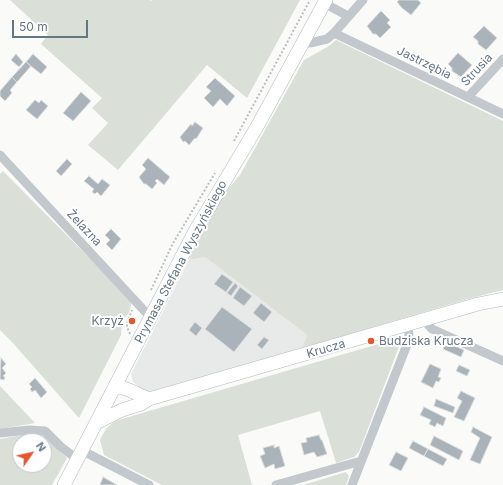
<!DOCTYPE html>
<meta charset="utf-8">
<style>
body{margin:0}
#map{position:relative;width:503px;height:485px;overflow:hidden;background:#fafaf8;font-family:Inter,sans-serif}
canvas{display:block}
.north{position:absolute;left:12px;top:433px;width:40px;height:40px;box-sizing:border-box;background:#fff;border:1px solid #c1c8cd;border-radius:50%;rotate:56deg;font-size:11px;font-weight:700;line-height:16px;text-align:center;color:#657683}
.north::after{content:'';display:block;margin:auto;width:14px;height:18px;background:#e4572e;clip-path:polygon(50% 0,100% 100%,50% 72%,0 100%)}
.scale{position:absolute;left:12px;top:20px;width:76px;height:18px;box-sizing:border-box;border:2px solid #657683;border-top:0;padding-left:5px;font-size:12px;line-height:14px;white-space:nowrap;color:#657683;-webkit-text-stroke:3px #fff;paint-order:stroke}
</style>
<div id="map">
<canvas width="503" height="485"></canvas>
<div class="north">N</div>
<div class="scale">50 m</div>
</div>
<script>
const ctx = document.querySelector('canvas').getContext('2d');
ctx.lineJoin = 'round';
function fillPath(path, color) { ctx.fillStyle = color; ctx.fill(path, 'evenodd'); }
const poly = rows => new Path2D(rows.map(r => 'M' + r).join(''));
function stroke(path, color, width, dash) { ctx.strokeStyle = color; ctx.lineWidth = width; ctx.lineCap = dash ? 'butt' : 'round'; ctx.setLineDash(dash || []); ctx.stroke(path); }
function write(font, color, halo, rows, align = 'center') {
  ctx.font = font + ' Inter,sans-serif'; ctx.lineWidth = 4; ctx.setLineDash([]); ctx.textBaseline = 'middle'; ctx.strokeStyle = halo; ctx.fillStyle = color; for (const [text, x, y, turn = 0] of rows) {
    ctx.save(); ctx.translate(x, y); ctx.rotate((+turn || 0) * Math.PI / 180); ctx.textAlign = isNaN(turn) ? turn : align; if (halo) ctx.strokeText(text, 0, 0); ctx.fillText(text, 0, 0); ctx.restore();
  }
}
fillPath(poly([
 [205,257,307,335,302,348,152,391,143,390,133,382,131,374,189,260]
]), '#e8e9e9');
fillPath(poly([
 [10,0,150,0,151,1,152,0,300,0,247,98,207,65,118,170,88,145,108,123,92,108,102,98,41,44,48,35],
 [336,40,503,121,503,290,468,299,302,348,307,335,205,257,189,260,193,249,223,195,240,175,304,60,329,46],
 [3,171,132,301,129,313,122,321,121,335,79,418,12,342,0,330,0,174],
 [399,338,400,344,359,452,354,457,336,463,320,411,238,435,252,485,162,485,104,455,100,440,106,429,115,421],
 [0,386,35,423,0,429],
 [28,434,44,434,67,458,52,485,0,485,0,439],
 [20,441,44,441,44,465,20,465],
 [346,472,349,476,346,485,303,485]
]), '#dadfd7');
const building = poly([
 [399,0,418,0,421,3,411,15,402,8,397,2,399,0],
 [381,11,390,20,387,23,391,27,380,38,376,34,373,34,367,26,381,11],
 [484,26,497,38,486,50,478,44,478,41,473,37,484,26],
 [458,53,472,65,461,77,452,71,452,68,448,64,458,53],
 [16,54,23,62,19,67,11,60,16,54],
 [33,54,47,67,41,74,26,62,33,54],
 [26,62,31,66,17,82,12,77,26,62],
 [12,77,17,82,10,90,12,93,5,101,0,96,0,91,12,77],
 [215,78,235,96,227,106,220,99,213,107,204,98,211,91,206,87,215,78],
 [81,92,91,101,73,121,63,113,81,92],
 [35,100,39,103,41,100,48,106,37,119,26,110,35,100],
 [195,122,203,128,196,139,195,138,189,145,185,141,183,142,180,137,191,124,192,126,195,122],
 [148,158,170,177,164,185,157,179,155,181,157,183,152,189,146,184,144,184,139,177,146,169,142,165,148,158],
 [67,159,72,164,61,176,56,171,67,159],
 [89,176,98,184,102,179,110,185,101,196,97,192,95,194,92,192,94,189,84,181,89,176],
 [111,229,121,239,112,250,106,244,110,240,105,235,111,229],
 [222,274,233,282,226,292,214,284,222,274],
 [235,283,238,286,231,296,227,293,235,283],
 [240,287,252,296,244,306,233,298,240,287],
 [261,303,272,312,264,322,253,313,261,303],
 [222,307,252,329,234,352,205,329,222,307],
 [195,322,202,328,196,336,189,330,195,322],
 [264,337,269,340,262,349,257,345,264,337],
 [446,342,464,350,461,357,443,349,446,342],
 [1,358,6,364,2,368,6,373,3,376,5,377,4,380,0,379,1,358],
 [430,364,441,369,438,377,441,378,439,382,436,381,433,388,421,382,430,364],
 [459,365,470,370,467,376,456,371,459,365],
 [35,378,47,392,41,398,35,390,32,392,30,389,32,387,29,384,35,378],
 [461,391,475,398,464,421,454,417,462,401,457,398,461,391],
 [436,399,455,407,453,413,434,406,436,399],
 [424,407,446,418,443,426,437,423,435,427,429,424,431,420,420,415,424,407],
 [473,427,492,437,480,464,470,460,480,438,471,432,473,427],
 [319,435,321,440,322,440,327,454,317,457,314,452,304,455,301,443,307,442,306,438,319,435],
 [434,436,463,451,459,460,430,445,434,436],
 [413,441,428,449,424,456,409,448,413,441],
 [274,445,274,448,279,446,285,466,275,469,274,464,265,468,260,456,265,454,263,448,274,445],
 [428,449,447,459,443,466,424,456,428,449],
 [396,452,408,458,401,471,389,465,396,452],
 [103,477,117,485,100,485,103,477]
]);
fillPath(building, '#aab3b9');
stroke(building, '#dcdcda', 1);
const secondary = poly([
 [114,388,123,388,129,390,149,399],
 [96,423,122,410,141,404,149,399,478,304,503,299],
 [64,485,195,231,258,125,326,0]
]);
stroke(secondary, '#b3babf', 14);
stroke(poly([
 [234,141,310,0],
 [151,290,172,245,215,173],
 [130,334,127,327,127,323,132,310]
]), '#bbbfc2', 2, [2, 2]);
stroke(poly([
 [324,3,348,16],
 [334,33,503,114],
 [303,42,310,43,327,39,334,33,363,0],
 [468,97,503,59],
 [0,155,151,318],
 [424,320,432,329,503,361],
 [0,433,29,430,45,431,60,446,77,459],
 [81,450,149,485],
 [276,485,361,461],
 [352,485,408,342,409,333,407,325]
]), '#c3c8cc', 9);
stroke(secondary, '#fff', 13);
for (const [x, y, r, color] of [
 [132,321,4,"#e4572e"],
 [371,341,4,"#e4572e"]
]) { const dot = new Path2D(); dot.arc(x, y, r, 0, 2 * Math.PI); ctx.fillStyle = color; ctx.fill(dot); stroke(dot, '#fff', 1.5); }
write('12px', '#657683', '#fff', [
 ["Jastrzębia",424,63,26],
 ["Strusia",477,70,-47],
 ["Żelazna",84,228,47],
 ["Prymasa Stefana Wyszyńskiego",181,262,-62],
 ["Krucza",326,349,-16]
]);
write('12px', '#657683', '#fff', [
 ["Krzyż",124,321],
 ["Budziska Krucza",379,341,"left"]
], 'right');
</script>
